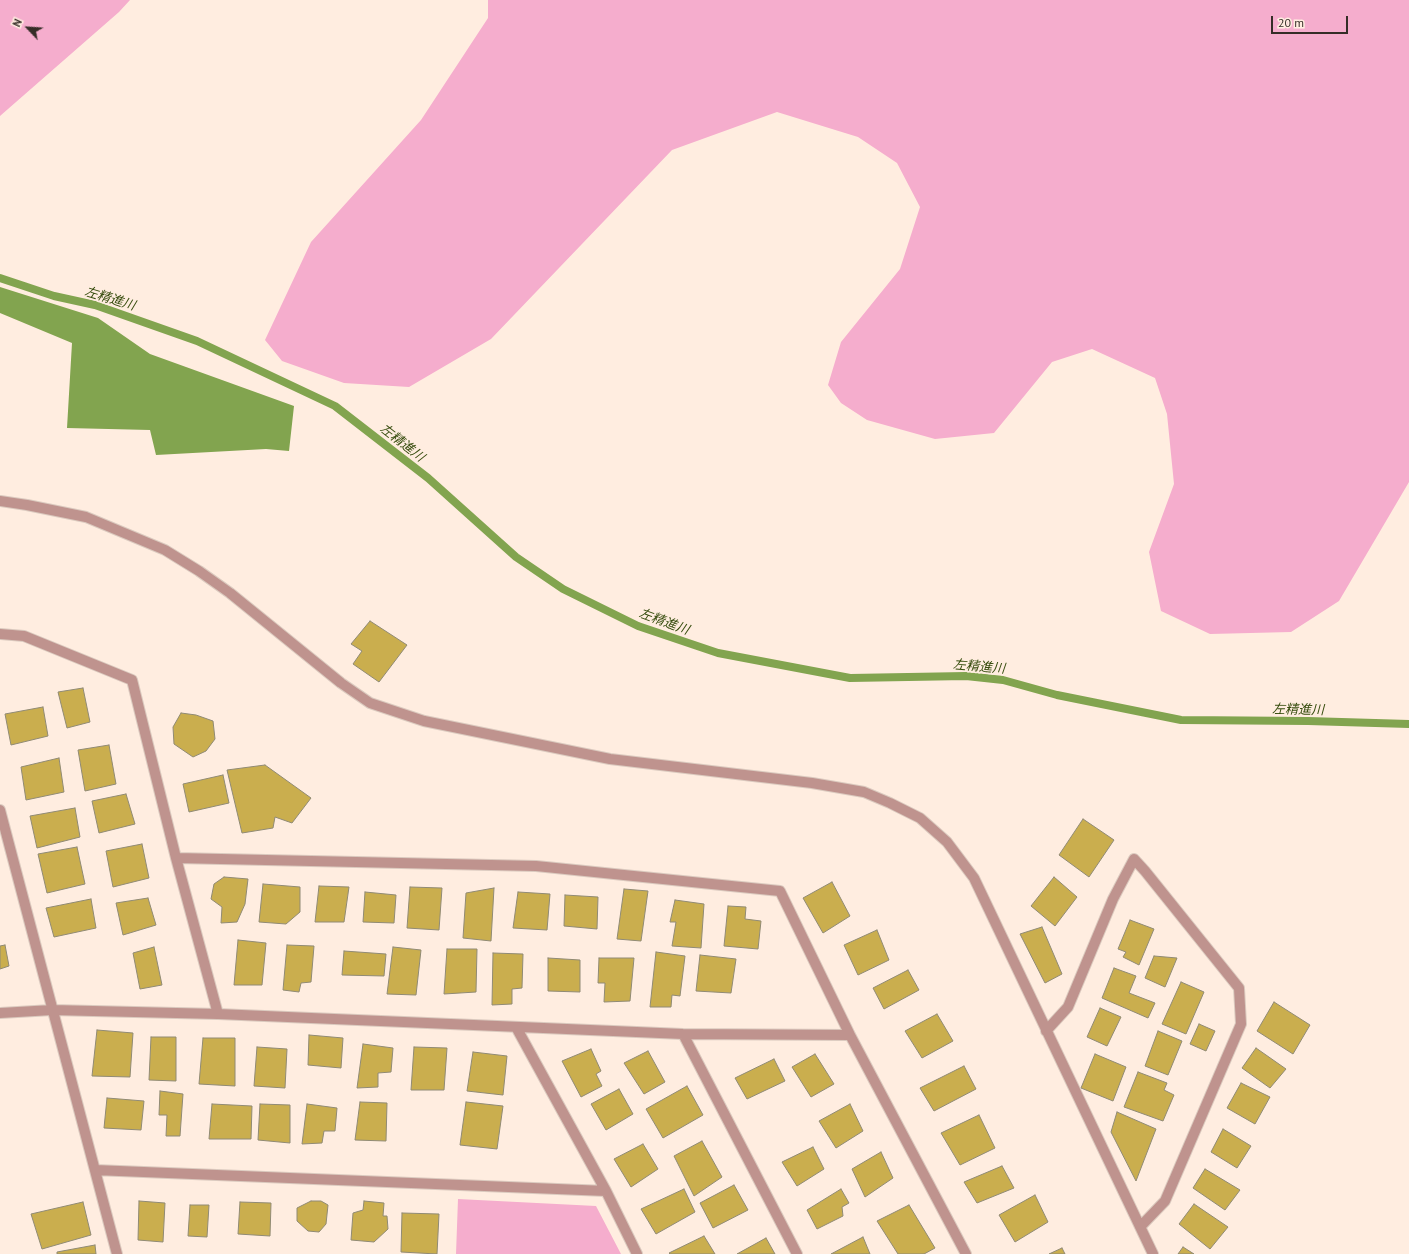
<!DOCTYPE html>
<meta charset="utf-8">
<style>
body{margin:0}
#map{position:relative;width:1409px;height:1254px;overflow:hidden;background:#ffede0;font-family:"PT Sans",sans-serif}
canvas{display:block}
.north{position:absolute;left:8px;top:8px;width:40px;height:40px;-webkit-text-stroke:3px #ffede0;paint-order:stroke;rotate:295deg;font-size:11px;font-weight:700;line-height:16px;text-align:center;color:#352d27}
.north::after{content:'';display:block;margin:auto;width:14px;height:18px;background:#352d27;clip-path:polygon(50% 0,100% 100%,50% 72%,0 100%)}
.scale{position:absolute;left:1271px;top:16px;width:77px;height:18px;box-sizing:border-box;border:2px solid #352d27;border-top:0;padding-left:5px;font-size:12px;line-height:14px;white-space:nowrap;color:#352d27;-webkit-text-stroke:3px #ffede0;paint-order:stroke}
</style>
<div id="map">
<canvas width="1409" height="1254"></canvas>
<div class="north">N</div>
<div class="scale">20 m</div>
</div>
<script>
const ctx = document.querySelector('canvas').getContext('2d');
ctx.lineJoin = 'round';
function fillPath(path, color) { ctx.fillStyle = color; ctx.fill(path, 'evenodd'); }
const poly = rows => new Path2D(rows.map(r => 'M' + r).join(''));
function stroke(path, color, width, dash) { ctx.strokeStyle = color; ctx.lineWidth = width; ctx.lineCap = dash ? 'butt' : 'round'; ctx.setLineDash(dash || []); ctx.stroke(path); }
function write(font, color, halo, rows, align = 'center') {
  ctx.font = font + ' "PT Sans","Noto Sans JP",sans-serif'; ctx.lineWidth = 3.5; ctx.setLineDash([]); ctx.textBaseline = 'middle'; ctx.strokeStyle = halo; ctx.fillStyle = color; for (const [text, x, y, turn = 0] of rows) {
    ctx.save(); ctx.translate(x, y); ctx.rotate((+turn || 0) * Math.PI / 180); ctx.textAlign = isNaN(turn) ? turn : align; if (halo) ctx.strokeText(text, 0, 0); ctx.fillText(text, 0, 0); ctx.restore();
  }
}
fillPath(poly([
 [0,0,130,0,119,12,0,116],
 [488,0,1409,0,1409,482,1339,601,1291,632,1210,634,1161,611,1149,552,1174,484,1167,414,1155,378,1092,349,1052,362,994,433,935,439,867,420,841,403,828,385,841,342,900,269,920,207,897,163,858,137,777,112,672,150,491,339,409,387,344,383,282,361,265,340,311,242,421,120,488,18],
 [458,1199,596,1206,621,1254,456,1254]
]), '#f5adcd');
fillPath(poly([
 [0,287,98,318,150,354,294,406,289,451,266,449,156,455,150,430,67,428,72,343,0,313]
]), '#82a44f');
stroke(poly([
 [0,278,54,296,95,305,197,341,335,406,428,478,516,557,563,589,638,626,718,653,850,678,966,676,1003,680,1057,695,1181,720,1308,721,1409,724]
]), '#82a44f', 8);
const building = poly([
 [370,621,407,645,379,682,353,664,362,651,351,644,370,621],
 [83,688,90,722,67,728,58,692,83,688],
 [43,707,48,736,11,745,5,714,43,707],
 [181,713,196,715,213,721,215,739,206,751,193,757,174,744,173,727,181,713],
 [109,745,116,784,85,791,78,750,109,745],
 [59,758,64,792,26,800,21,767,59,758],
 [265,765,311,798,292,823,275,817,273,828,242,833,227,770,265,765],
 [223,775,229,803,189,812,183,784,223,775],
 [126,794,135,824,99,833,92,801,126,794],
 [75,808,80,837,37,848,30,816,75,808],
 [1083,819,1114,840,1089,877,1059,855,1083,819],
 [142,844,149,878,113,887,106,851,142,844],
 [77,847,85,884,47,893,38,854,77,847],
 [224,877,248,879,245,904,237,922,221,923,222,907,211,899,214,884,224,877],
 [1054,877,1077,897,1055,926,1031,906,1054,877],
 [832,882,850,916,823,933,803,898,832,882],
 [263,884,300,887,300,912,286,924,259,922,263,884],
 [319,886,349,887,344,922,315,922,319,886],
 [410,887,442,888,439,930,407,928,410,887],
 [494,888,491,941,463,938,466,893,494,888],
 [624,889,648,891,641,941,617,939,624,889],
 [365,892,396,895,394,923,363,922,365,892],
 [518,892,550,894,547,930,513,928,518,892],
 [565,895,598,897,597,929,564,926,565,895],
 [148,898,156,925,123,935,116,903,148,898],
 [91,899,96,928,54,937,46,908,91,899],
 [675,900,704,904,701,948,672,946,676,922,670,922,675,900],
 [728,906,746,907,745,919,761,921,758,949,724,946,728,906],
 [1130,920,1154,929,1139,965,1123,957,1126,952,1118,949,1130,920],
 [1042,927,1062,974,1045,983,1020,934,1042,927],
 [877,930,889,960,858,975,844,945,877,930],
 [238,940,266,943,262,985,234,985,238,940],
 [5,945,9,966,0,969,0,946,5,945],
 [287,945,314,946,311,982,301,983,299,992,283,990,287,945],
 [154,947,162,985,140,989,133,953,154,947],
 [393,947,421,950,416,995,387,994,393,947],
 [447,949,477,949,476,992,444,994,447,949],
 [344,951,386,954,384,976,342,975,344,951],
 [656,952,685,956,680,996,672,995,671,1007,650,1007,656,952],
 [493,953,523,954,522,988,512,989,512,1004,492,1005,493,953],
 [700,955,736,959,731,993,696,991,700,955],
 [1154,956,1177,958,1165,987,1145,978,1154,956],
 [548,958,580,960,580,992,548,991,548,958],
 [599,958,634,958,630,1001,604,1002,605,983,598,983,599,958],
 [1114,968,1136,976,1129,993,1155,1003,1148,1018,1102,998,1114,968],
 [908,970,919,990,884,1009,873,988,908,970],
 [1181,982,1204,992,1186,1034,1162,1024,1181,982],
 [1274,1002,1310,1025,1293,1054,1257,1031,1274,1002],
 [1100,1008,1121,1017,1107,1046,1087,1037,1100,1008],
 [937,1014,953,1041,922,1058,905,1031,937,1014],
 [1199,1024,1215,1031,1206,1051,1190,1044,1199,1024],
 [97,1030,133,1033,130,1077,92,1076,97,1030],
 [1158,1031,1182,1041,1168,1075,1145,1066,1158,1031],
 [309,1035,343,1038,341,1068,308,1065,309,1035],
 [151,1037,176,1037,176,1081,149,1080,151,1037],
 [203,1038,235,1038,235,1086,199,1084,203,1038],
 [363,1044,393,1048,391,1072,378,1073,378,1087,357,1088,363,1044],
 [257,1047,287,1049,285,1088,254,1086,257,1047],
 [414,1047,447,1048,444,1090,411,1090,414,1047],
 [1256,1048,1286,1069,1270,1088,1242,1068,1256,1048],
 [591,1049,601,1071,596,1074,602,1086,581,1097,562,1061,591,1049],
 [648,1051,665,1082,644,1094,624,1063,648,1051],
 [473,1052,507,1056,503,1095,467,1091,473,1052],
 [815,1054,834,1084,811,1097,792,1067,815,1054],
 [1095,1054,1126,1067,1113,1101,1081,1088,1095,1054],
 [774,1059,785,1081,747,1099,735,1078,774,1059],
 [964,1066,976,1089,934,1111,920,1088,964,1066],
 [1138,1072,1167,1083,1164,1090,1174,1095,1163,1121,1124,1107,1138,1072],
 [1241,1083,1270,1097,1255,1124,1227,1108,1241,1083],
 [687,1086,703,1115,663,1138,646,1109,687,1086],
 [619,1089,633,1114,606,1130,591,1104,619,1089],
 [160,1091,183,1094,180,1136,166,1136,167,1115,159,1115,160,1091],
 [107,1098,144,1101,141,1130,104,1128,107,1098],
 [360,1102,387,1103,386,1141,355,1140,360,1102],
 [466,1102,503,1106,497,1149,460,1145,466,1102],
 [212,1104,252,1106,251,1139,209,1139,212,1104],
 [260,1104,290,1105,290,1143,258,1140,260,1104],
 [307,1104,337,1108,335,1131,324,1131,322,1143,302,1144,307,1104],
 [850,1104,863,1131,836,1148,819,1121,850,1104],
 [1117,1112,1156,1129,1136,1181,1111,1132,1117,1112],
 [979,1115,995,1148,960,1165,941,1133,979,1115],
 [1223,1129,1251,1146,1237,1168,1211,1152,1223,1129],
 [702,1141,722,1177,694,1196,674,1156,702,1141],
 [643,1144,658,1169,631,1187,614,1159,643,1144],
 [813,1147,824,1169,797,1186,782,1162,813,1147],
 [881,1152,893,1178,865,1197,852,1169,881,1152],
 [1002,1166,1014,1188,977,1203,964,1182,1002,1166],
 [1205,1169,1240,1190,1225,1210,1193,1188,1205,1169],
 [734,1185,748,1210,713,1228,700,1203,734,1185],
 [684,1189,695,1212,656,1234,641,1209,684,1189],
 [841,1189,849,1203,842,1207,843,1216,817,1229,807,1210,841,1189],
 [1035,1195,1048,1222,1015,1242,999,1215,1035,1195],
 [139,1201,165,1203,163,1242,138,1240,139,1201],
 [311,1201,321,1201,328,1205,326,1224,319,1232,308,1231,297,1221,297,1208,311,1201],
 [364,1201,384,1203,383,1216,387,1216,388,1229,374,1242,351,1240,353,1213,363,1210,364,1201],
 [83,1202,91,1235,42,1249,31,1214,83,1202],
 [240,1202,271,1203,270,1236,238,1234,240,1202],
 [1194,1204,1228,1227,1210,1249,1179,1224,1194,1204],
 [190,1205,209,1205,207,1237,188,1236,190,1205],
 [909,1205,935,1248,924,1254,898,1254,877,1221,909,1205],
 [402,1213,439,1214,437,1254,401,1252,402,1213],
 [704,1236,715,1254,670,1254,669,1253,704,1236],
 [863,1237,870,1254,831,1254,863,1237],
 [766,1238,775,1254,737,1254,766,1238],
 [95,1245,96,1254,57,1254,57,1252,95,1245],
 [1183,1247,1194,1254,1178,1254,1183,1247],
 [1062,1248,1065,1254,1049,1254,1062,1248]
]);
fillPath(building, '#caae4e');
stroke(building, '#908a74', 1);
const minor = poly([
 [0,501,27,505,86,517,165,550,199,571,230,593,341,683,370,703,424,721,610,759,812,783,864,792,890,803,920,818,947,842,974,878,1153,1254],
 [0,634,24,636,132,680,176,858,218,1014],
 [0,810,117,1254],
 [176,858,536,866,780,891,850,1035,966,1254],
 [0,1013,52,1010,218,1014,683,1034,850,1035],
 [516,1027,606,1191,637,1254],
 [1046,1031,1068,1007,1113,899,1134,859,1145,871,1239,988,1241,1024,1165,1201,1140,1227],
 [683,1034,797,1254],
 [95,1170,606,1191]
]);
stroke(minor, '#dbcabf', 12);
stroke(minor, '#bf938e', 10);
write('italic 13px', '#364c0d', '#ffede0', [
 ["左精進川",110,299,17],
 ["左精進川",402,443,38],
 ["左精進川",664,622,20],
 ["左精進川",979,667,5],
 ["左精進川",1298,710,1]
]);
</script>
